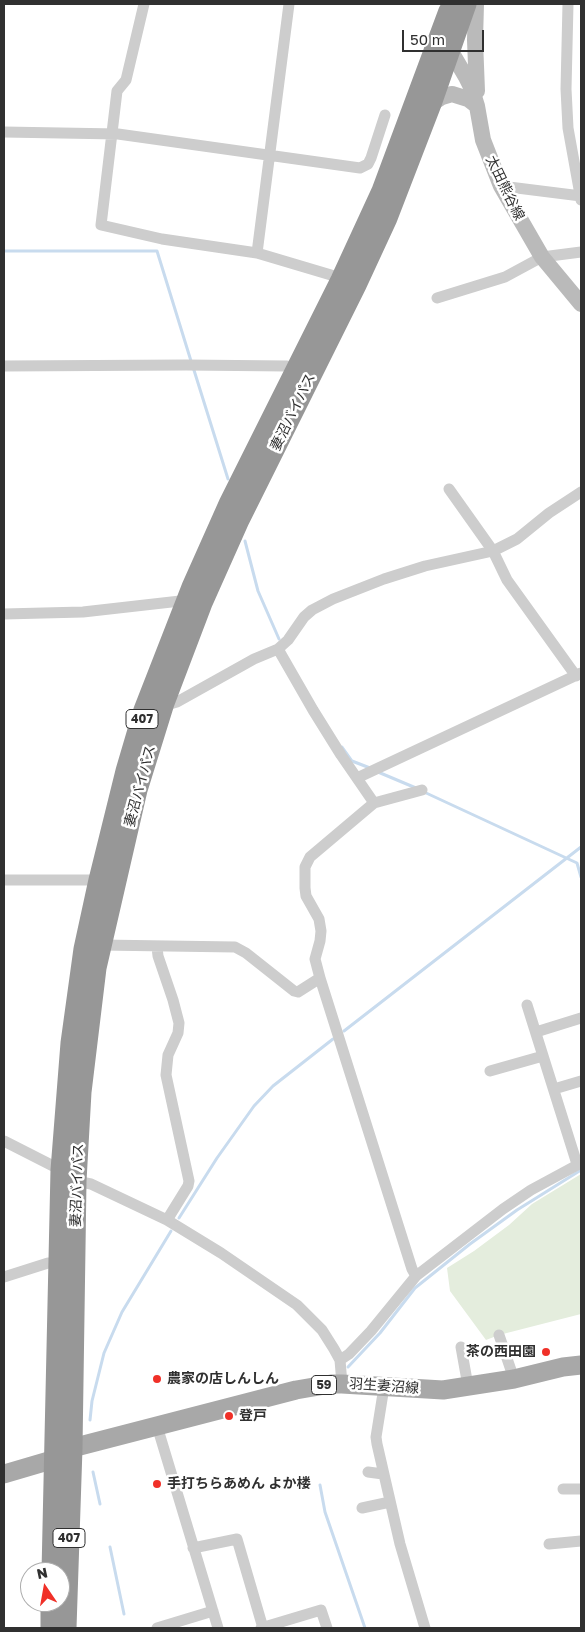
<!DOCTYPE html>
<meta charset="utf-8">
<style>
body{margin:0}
#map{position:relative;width:585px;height:1632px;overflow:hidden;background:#fff;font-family:"Golos Text",sans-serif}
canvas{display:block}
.frame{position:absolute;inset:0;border:5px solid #303030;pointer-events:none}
.north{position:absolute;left:20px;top:1562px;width:50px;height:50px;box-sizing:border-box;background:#fff;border:1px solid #acacac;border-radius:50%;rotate:348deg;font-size:14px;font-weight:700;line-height:20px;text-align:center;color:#303030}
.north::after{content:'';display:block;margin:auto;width:18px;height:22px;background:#f03028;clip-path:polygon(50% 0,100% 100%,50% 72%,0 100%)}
.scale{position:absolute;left:402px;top:30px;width:82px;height:22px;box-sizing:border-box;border:2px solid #303030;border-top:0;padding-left:6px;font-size:15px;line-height:18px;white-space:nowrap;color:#303030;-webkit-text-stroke:4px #fff;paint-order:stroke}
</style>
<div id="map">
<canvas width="585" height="1632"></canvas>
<div class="frame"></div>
<div class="north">N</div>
<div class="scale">50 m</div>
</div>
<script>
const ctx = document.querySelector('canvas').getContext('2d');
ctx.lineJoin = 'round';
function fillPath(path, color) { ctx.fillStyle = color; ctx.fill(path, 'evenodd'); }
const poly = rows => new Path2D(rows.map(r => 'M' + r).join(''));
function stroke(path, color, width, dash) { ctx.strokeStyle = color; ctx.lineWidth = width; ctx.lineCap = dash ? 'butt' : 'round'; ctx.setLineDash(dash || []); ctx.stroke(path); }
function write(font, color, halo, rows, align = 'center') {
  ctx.font = font + ' "Golos Text","Noto Sans JP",sans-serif'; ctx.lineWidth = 5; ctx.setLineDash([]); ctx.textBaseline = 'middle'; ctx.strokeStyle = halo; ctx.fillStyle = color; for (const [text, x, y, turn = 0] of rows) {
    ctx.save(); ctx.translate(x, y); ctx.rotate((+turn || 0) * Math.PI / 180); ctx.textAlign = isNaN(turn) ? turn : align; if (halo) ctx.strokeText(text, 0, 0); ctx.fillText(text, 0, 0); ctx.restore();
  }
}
fillPath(poly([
 [581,1174,581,1314,499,1335,486,1340,450,1291,447,1268,474,1251,509,1225,532,1204]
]), '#e4eddd');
stroke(poly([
 [4,251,157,251,191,361],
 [193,367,228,479],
 [245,541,258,591,279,639],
 [342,747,352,761,370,768],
 [378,772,416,788],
 [424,792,577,863,581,877],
 [344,1031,581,847],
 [179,1218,217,1158,254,1106,273,1086,333,1039],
 [348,1367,380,1333,415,1288,470,1244,517,1210,581,1170],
 [90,1420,92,1401,104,1353,122,1312,171,1231],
 [93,1472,100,1504],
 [320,1485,325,1512,365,1628],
 [110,1547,124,1614]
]), '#c8dbee', 3);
stroke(poly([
 [144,4,126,80,117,91,101,225,162,239,257,253,331,275,341,280],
 [568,4,566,89,568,128,581,200],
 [4,132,118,134,360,168,368,164,371,158,385,115],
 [501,186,581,196],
 [257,253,289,4],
 [437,298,505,277,542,257,581,252],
 [4,366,186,365,287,366,299,369],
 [449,489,493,551,507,580,576,676],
 [4,614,83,612,189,600],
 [278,649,313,710,341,755,374,803,310,857,305,867,305,888,306,896,319,919,321,931,320,941,315,959,320,978,412,1269,416,1276],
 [164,703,170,704,177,702,254,659,278,649,288,640,304,617,312,610,333,599,384,579,425,566,493,551,517,539,549,513,581,492],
 [357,778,581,673],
 [374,803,422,790],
 [4,880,99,880],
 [101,945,235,947,246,953,294,991,298,992,320,978],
 [157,947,158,956,173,1000,179,1023,178,1033,168,1055,166,1075,189,1181,188,1186,167,1220],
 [527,1005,577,1164],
 [536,1032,581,1018],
 [490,1071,543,1056],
 [554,1089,581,1081],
 [4,1141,61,1170],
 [76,1181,91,1184,167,1220,221,1253,297,1305,322,1330,334,1349,340,1360,342,1384],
 [4,1277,48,1263,60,1263],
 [499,1335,514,1379],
 [461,1347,468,1386],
 [340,1360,349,1354,371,1331,416,1276,503,1209,531,1190,581,1163],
 [384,1387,376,1437,377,1444,400,1544,425,1628],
 [157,1426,218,1628],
 [368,1472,383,1474],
 [563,1489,581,1489],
 [362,1508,390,1502],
 [549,1544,581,1541],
 [193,1548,237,1539,263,1628],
 [157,1628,213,1611],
 [261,1628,321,1610,327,1628]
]), '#cdcdcd', 11);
stroke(poly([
 [476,4,475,40,477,91],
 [446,43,466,77,471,87,477,106,483,140,501,186,542,257,581,304],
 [431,104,442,97,452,94,468,99,477,106]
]), '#bababa', 16);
stroke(poly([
 [4,1474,55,1459,72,1448,296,1390,331,1384,342,1384,443,1390,514,1379,563,1367,581,1365]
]), '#a8a8a8', 19);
stroke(poly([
 [52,1572,61,1170,71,1043,84,949,99,880,126,771,144,710,192,587,229,504,341,280,382,191,449,11],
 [51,1628,51,1602],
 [66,1628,72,1448,76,1181,81,1092,96,968,137,790,164,703,202,603,239,520,356,285,387,218,431,104,466,4]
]), '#979797', 21);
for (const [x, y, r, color] of [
 [546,1352,5,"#f03028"],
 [157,1379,5,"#f03028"],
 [229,1416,5,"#f03028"],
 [157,1484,5,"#f03028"]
]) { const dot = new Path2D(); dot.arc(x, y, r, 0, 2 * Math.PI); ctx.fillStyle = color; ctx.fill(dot); stroke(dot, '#fff', 2); }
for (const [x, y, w] of [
 [142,719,32],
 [324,1385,25],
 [69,1538,32]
]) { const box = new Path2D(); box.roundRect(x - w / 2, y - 9.5, w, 19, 4); ctx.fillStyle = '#fff'; ctx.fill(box); stroke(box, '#303030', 1); }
write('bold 12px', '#303030', null, [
 ["407",142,719],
 ["59",324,1385],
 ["407",69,1538]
]);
write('14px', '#303030', '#fff', [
 ["太田熊谷線",505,188,64],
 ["妻沼バイパス",293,412,-64],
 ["妻沼バイパス",140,786,-75],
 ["妻沼バイパス",77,1185,-88],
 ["羽生妻沼線",384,1386,4]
]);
write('bold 14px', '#303030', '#fff', [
 ["茶の西田園",536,1352,"right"],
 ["農家の店しんしん",167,1379],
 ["登戸",239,1416],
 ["手打ちらあめん よか楼",167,1484]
], 'left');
</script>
